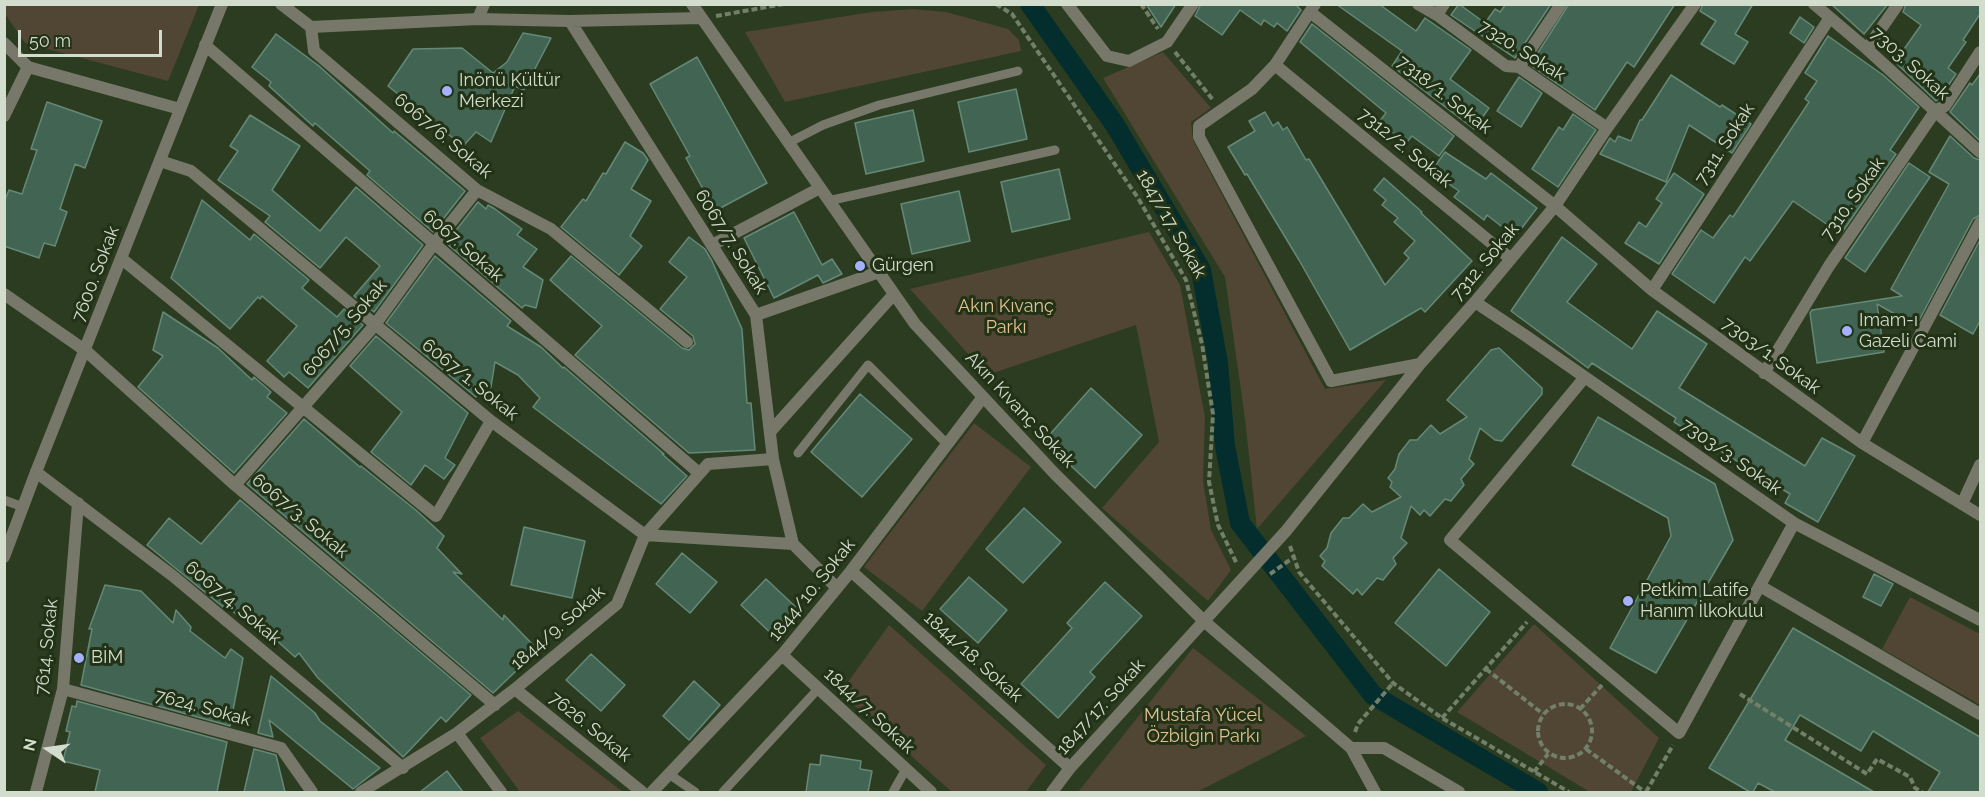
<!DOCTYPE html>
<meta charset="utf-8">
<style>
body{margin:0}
#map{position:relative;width:1985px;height:797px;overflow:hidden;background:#2c3c21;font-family:Raleway,sans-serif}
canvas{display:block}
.frame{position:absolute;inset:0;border:6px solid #d3ddcd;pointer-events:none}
.north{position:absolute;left:18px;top:719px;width:60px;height:60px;-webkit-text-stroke:4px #223217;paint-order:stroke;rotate:283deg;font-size:16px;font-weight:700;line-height:24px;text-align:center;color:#d3ddcd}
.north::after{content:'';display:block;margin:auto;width:21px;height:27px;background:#d3ddcd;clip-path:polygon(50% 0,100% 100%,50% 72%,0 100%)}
.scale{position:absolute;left:18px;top:30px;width:144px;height:27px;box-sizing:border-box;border:3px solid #d3ddcd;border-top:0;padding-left:8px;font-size:18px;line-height:21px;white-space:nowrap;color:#d3ddcd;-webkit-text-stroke:4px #223217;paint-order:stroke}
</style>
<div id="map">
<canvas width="1985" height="797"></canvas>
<div class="frame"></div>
<div class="north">N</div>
<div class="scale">50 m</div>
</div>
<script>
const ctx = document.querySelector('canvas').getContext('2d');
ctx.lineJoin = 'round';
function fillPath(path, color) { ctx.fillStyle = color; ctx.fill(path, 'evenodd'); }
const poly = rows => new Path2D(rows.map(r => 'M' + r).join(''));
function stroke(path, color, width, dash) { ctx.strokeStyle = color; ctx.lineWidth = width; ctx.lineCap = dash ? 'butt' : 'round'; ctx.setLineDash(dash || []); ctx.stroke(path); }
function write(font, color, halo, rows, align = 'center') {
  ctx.font = font + ' Raleway,sans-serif'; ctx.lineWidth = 6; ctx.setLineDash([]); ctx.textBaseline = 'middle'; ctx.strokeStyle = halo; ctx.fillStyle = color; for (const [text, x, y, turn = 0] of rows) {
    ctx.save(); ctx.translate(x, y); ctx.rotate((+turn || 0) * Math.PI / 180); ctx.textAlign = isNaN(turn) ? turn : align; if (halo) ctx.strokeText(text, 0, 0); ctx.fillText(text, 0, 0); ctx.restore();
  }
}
fillPath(poly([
 [4,5,5,4,199,5,168,81,25,43,5,14],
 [913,9,946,12,1008,29,1019,40,1021,51,785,102,745,32,872,12],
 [1163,52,1211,108,1191,122,1193,140,1325,389,1386,380,1257,529,1245,419,1225,277,1103,78],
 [1149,232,1180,285,1205,417,1203,481,1211,530,1231,570,1208,601,1102,508,1159,442,1136,325,987,375,910,289],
 [974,423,1031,467,922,611,864,567],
 [1910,597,1980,634,1980,705,1882,649],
 [1534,624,1659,738,1631,792,1590,792,1457,712],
 [889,625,1046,765,1026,792,952,792,840,693],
 [1193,648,1306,736,1197,792,1078,792],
 [518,711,623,792,520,792,480,738]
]), '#514533');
stroke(poly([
 [1030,4,1115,125,1201,270,1218,363,1225,446,1240,523,1373,695,1538,792]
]), '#032e2d', 20);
const building = poly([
 [1146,4,1176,4,1161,27,1146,4],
 [1201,4,1295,4,1301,10,1287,31,1277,23,1274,27,1264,20,1261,25,1240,10,1222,35,1195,16,1201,4],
 [1336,4,1379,4,1416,31,1425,18,1471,50,1450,79,1489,108,1474,129,1392,66,1402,51,1336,4],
 [1459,4,1485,23,1495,9,1500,12,1506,4,1551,4,1515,58,1451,15,1459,4],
 [1569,4,1675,4,1634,67,1627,62,1595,110,1530,65,1569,4],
 [1703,4,1753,4,1735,34,1748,42,1734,64,1701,44,1716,21,1700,11,1703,4],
 [1831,4,1888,4,1864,34,1831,4],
 [1906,4,1980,4,1980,14,1963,40,1966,42,1948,68,1956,74,1939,99,1936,101,1895,62,1921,25,1903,12,1906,4],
 [1800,17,1814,27,1804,43,1790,33,1800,17],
 [1312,24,1454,136,1439,156,1412,136,1406,143,1379,122,1386,113,1300,42,1312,24],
 [523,33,551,38,524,90,515,86,491,142,476,132,463,146,388,86,413,49,462,48,493,73,507,62,523,33],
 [276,34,319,66,393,133,394,131,465,191,433,232,367,175,370,171,315,123,313,126,269,86,271,82,252,67,276,34],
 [1828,36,1883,75,1919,107,1890,150,1896,154,1841,234,1793,201,1750,261,1745,257,1714,303,1672,274,1701,230,1713,238,1730,215,1733,217,1809,102,1805,99,1817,81,1805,73,1828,36],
 [697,57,767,183,715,211,686,158,690,156,650,84,697,57],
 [1980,74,1980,141,1950,112,1970,83,1972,85,1980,74],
 [1671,75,1720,107,1722,105,1751,124,1732,153,1689,125,1666,182,1600,154,1610,138,1615,142,1618,136,1631,141,1640,120,1642,120,1671,75],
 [1519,77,1542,93,1521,127,1497,111,1519,77],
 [1016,89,1027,139,969,152,958,102,1016,89],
 [47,102,102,121,85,168,75,164,60,209,67,212,55,246,44,243,39,258,4,246,4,202,9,190,22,194,37,150,31,149,47,102],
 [913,110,924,161,866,174,855,123,913,110],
 [1265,112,1273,126,1278,122,1283,130,1287,127,1306,160,1309,159,1385,285,1409,258,1404,253,1415,241,1394,222,1398,218,1382,205,1386,200,1374,190,1384,178,1422,212,1421,213,1472,261,1425,312,1421,308,1350,350,1299,260,1247,174,1245,175,1228,147,1255,131,1249,121,1265,112],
 [1573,114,1596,130,1558,187,1532,169,1559,127,1563,130,1573,114],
 [250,115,300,146,272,190,320,231,356,187,423,245,374,312,354,296,380,266,346,237,320,268,265,222,270,216,218,180,238,151,230,146,250,115],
 [1950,136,1974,158,1980,160,1980,215,1973,219,1916,326,1877,304,1884,352,1817,363,1810,313,1812,310,1902,296,1891,289,1949,184,1929,172,1950,136],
 [625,142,643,153,648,160,631,189,651,201,630,236,642,246,619,275,561,227,583,199,586,201,603,173,606,174,625,142],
 [1445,152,1486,179,1491,173,1537,208,1515,237,1487,215,1484,220,1466,206,1454,197,1459,191,1431,172,1445,152],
 [1909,163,1930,177,1865,272,1845,258,1909,163],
 [1059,169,1070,219,1012,232,1001,182,1059,169],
 [1674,173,1704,194,1659,264,1625,243,1639,222,1646,227,1662,203,1656,199,1674,173],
 [959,191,970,241,912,254,901,204,959,191],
 [202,200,250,240,254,234,309,280,302,288,337,317,344,309,363,325,308,388,289,372,284,377,267,361,297,326,262,296,260,299,258,297,230,329,171,278,202,200],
 [478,202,486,209,488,205,495,209,522,229,517,235,537,249,523,267,543,280,536,308,525,305,522,308,446,243,478,202],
 [794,212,822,265,832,259,842,274,823,283,818,275,774,298,744,238,794,212],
 [689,237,705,249,712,261,742,329,747,403,751,403,755,450,689,453,575,355,602,326,550,280,571,256,682,348,689,350,695,344,693,336,660,309,687,277,669,262,689,237],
 [1562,237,1597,264,1567,302,1632,349,1657,311,1707,344,1679,388,1805,466,1822,438,1855,456,1818,522,1785,503,1790,494,1674,422,1676,418,1592,363,1588,368,1511,311,1562,237],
 [1980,240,1980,321,1973,334,1940,315,1980,240],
 [435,256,511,321,507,326,541,347,563,368,564,367,664,454,662,454,687,476,661,504,533,407,540,398,518,375,495,362,491,387,483,397,478,393,476,397,386,323,435,256],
 [163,312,218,348,252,380,254,377,271,392,267,397,287,413,234,473,138,387,163,356,153,350,163,312],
 [376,336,468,413,445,458,455,465,444,479,425,465,411,485,371,452,402,412,350,366,376,336],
 [1499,348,1542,388,1542,394,1502,441,1495,440,1480,428,1469,459,1474,464,1461,479,1464,485,1451,501,1445,499,1430,516,1424,510,1420,515,1411,506,1401,538,1407,543,1393,558,1396,564,1383,580,1377,578,1362,595,1357,589,1353,594,1322,566,1325,561,1320,556,1327,548,1331,533,1343,518,1349,518,1363,504,1372,512,1401,497,1390,487,1392,482,1388,478,1395,469,1399,454,1410,440,1417,440,1431,425,1440,434,1467,417,1447,400,1491,350,1499,348],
 [1091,388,1142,435,1095,488,1044,441,1091,388],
 [860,394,912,439,862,497,811,452,860,394],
 [1598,417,1715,484,1733,540,1656,673,1610,648,1671,536,1668,518,1572,465,1598,417],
 [304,419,360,467,361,466,417,511,444,536,437,548,462,574,453,572,503,620,504,615,538,650,493,693,247,484,304,419],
 [240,500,471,695,446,722,441,717,405,755,403,757,399,753,318,678,299,653,295,657,266,631,263,634,224,605,223,607,147,545,169,518,201,544,240,500],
 [1024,508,1061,542,1023,583,986,549,1024,508],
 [524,527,585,541,572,598,511,585,524,527],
 [682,553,717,582,690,613,656,584,682,553],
 [1439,569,1490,612,1446,666,1395,623,1439,569],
 [1874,574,1893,584,1881,606,1863,597,1874,574],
 [969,577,1007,610,978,643,940,609,969,577],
 [766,579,801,612,777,639,741,605,766,579],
 [1105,582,1142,616,1090,672,1095,677,1058,718,1021,684,1072,628,1067,623,1105,582],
 [105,585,141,591,173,623,176,610,191,627,190,631,225,658,231,649,243,658,230,726,81,685,92,629,89,629,105,585],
 [1793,628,1980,737,1980,792,1928,792,1940,772,1873,731,1861,751,1800,715,1785,740,1874,792,1775,792,1758,783,1753,792,1750,792,1709,768,1793,628],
 [591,654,625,685,601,711,566,680,591,654],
 [271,676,315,713,320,721,380,768,353,789,269,720,273,737,258,733,271,676],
 [694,681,720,705,689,740,663,716,694,681],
 [77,701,227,742,217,792,95,792,100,770,63,761,70,732,66,731,72,706,76,707,77,701],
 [254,749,276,755,285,792,244,792,254,749],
 [821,755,861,761,860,769,872,771,868,792,806,792,810,764,820,765,821,755],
 [447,771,463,792,420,792,447,771]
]);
fillPath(building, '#426553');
stroke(building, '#658976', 1.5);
stroke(poly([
 [996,4,1012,14,1138,198,1186,280,1202,344,1213,414,1209,482,1218,525,1237,564],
 [1141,4,1158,29],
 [716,16,784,4],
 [1175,52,1213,100],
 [1290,546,1299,572,1393,683,1442,718,1569,792],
 [1270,574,1294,557],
 [1486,669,1543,714],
 [1740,694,1867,774,1877,759,1910,777,1915,788,1922,792],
 '1538 731a27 27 0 1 1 54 0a27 27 0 1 1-54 0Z',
 [1580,709,1602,685],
 [1442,718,1527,622],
 [1355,732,1358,724,1393,683],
 [1586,749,1645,792],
 [1534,772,1548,754],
 [1646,792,1673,745]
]), '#727f69', 4, [6, 3]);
stroke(poly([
 [788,143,823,125,879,105,1018,71],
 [828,201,1055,150],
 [798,453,868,365,947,444],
 [4,500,23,507],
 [669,774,695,792],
 [723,792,818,689],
 [893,792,906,769]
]), '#78786a', 9);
stroke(poly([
 [281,4,311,27,478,19,570,21,701,18],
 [692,4,915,324,1055,474,1205,622,1351,748,1375,792],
 [1067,4,1107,56,1129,61,1167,42,1193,4],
 [1315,4,1275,65,1252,89,1199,126,1199,137,1331,381,1420,364],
 [1418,4,1437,15,1506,66,1519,67,1607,128],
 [1310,12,1555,206,1652,290,1862,443,1980,515],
 [1437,15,1444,4],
 [478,19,484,4],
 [570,21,756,315,773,459,793,544],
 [311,27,314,51,477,190,551,229,687,342],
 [205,45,699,473],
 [1867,49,1898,4],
 [1275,65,1511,259],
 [1519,67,1561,4],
 [160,161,191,171,491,421,645,535,793,544],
 [712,245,820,188],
 [122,259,436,516,491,421],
 [1652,290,1829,19],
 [4,294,86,351,235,485,495,705],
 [1475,302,1526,336,1794,523,1980,620],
 [756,315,879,272],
 [1764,373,1829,266,1936,110,1945,106,1980,52],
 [1585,377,1450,540,1679,733,1794,523],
 [770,432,894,294],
 [1862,443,1980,223],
 [36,472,173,576,403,768],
 [235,485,374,326,433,245,477,190],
 [1962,504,1980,465],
 [793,544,837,588],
 [851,571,1070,768],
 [1760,586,1980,714],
 [782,655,931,792],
 [63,689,281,748,312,792],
 [515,689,642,792],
 [457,733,501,792],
 [1351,748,1384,748,1459,792],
 [36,792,63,689,78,503],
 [361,792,457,733,515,689,617,604,645,535,708,464,773,459],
 [652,792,782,655,851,571,983,397],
 [1052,792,1070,768,1286,531,1420,364,1475,302,1555,206,1607,128,1695,4]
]), '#78786a', 12);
stroke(poly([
 [1814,4,1867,49,1980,152],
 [4,43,28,67,180,109],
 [4,116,28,67],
 [4,557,36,472,222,4]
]), '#78786a', 12);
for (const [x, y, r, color] of [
 [447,91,6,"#a5b1fc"],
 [860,266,6,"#a5b1fc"],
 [1847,331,6,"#a5b1fc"],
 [1628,601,6,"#a5b1fc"],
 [79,658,6,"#a5b1fc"]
]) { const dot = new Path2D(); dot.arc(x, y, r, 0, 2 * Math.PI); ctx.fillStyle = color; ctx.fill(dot); stroke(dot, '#223217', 2); }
write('18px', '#d3ddcd', '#223217', [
 ["7320. Sokak",1522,51,32],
 ["7303. Sokak",1910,64,42],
 ["7318/1. Sokak",1444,95,38],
 ["6067/6. Sokak",443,136,40],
 ["7311. Sokak",1725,144,-57],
 ["7312/2. Sokak",1405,148,39],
 ["7310. Sokak",1853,199,-55],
 ["1847/17. Sokak",1171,224,60],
 ["6067/7. Sokak",731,242,58],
 ["6067. Sokak",463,246,41],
 ["7312. Sokak",1485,262,-50],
 ["7600. Sokak",96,274,-69],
 ["6067/5. Sokak",345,328,-50],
 ["7303/1. Sokak",1771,356,36],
 ["6067/1. Sokak",470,380,39],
 ["Akın Kıvanç Sokak",1020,410,47],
 ["7303/3. Sokak",1731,457,35],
 ["6067/3. Sokak",300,516,40],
 ["1844/10. Sokak",812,590,-51],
 ["6067/4. Sokak",233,603,40],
 ["1844/9. Sokak",558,628,-41],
 ["7614. Sokak",47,647,-84],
 ["1844/18. Sokak",973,657,42],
 ["1847/17. Sokak",1101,707,-48],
 ["7624. Sokak",203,708,15],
 ["1844/7. Sokak",869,711,43],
 ["7626. Sokak",590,727,39]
]);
write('18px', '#d3ddcd', '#223217', [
 ["Inönü Kültür",459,81],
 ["Merkezi",459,102],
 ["Gürgen",872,266],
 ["Imam-ı",1859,321],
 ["Gazeli Cami",1859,342],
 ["Petkim Latife",1640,591],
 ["Hanım İlkokulu",1640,612],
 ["BİM",91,658]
], 'left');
write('18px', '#e5c291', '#223217', [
 ["Akın Kıvanç",1006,307],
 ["Parkı",1006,328],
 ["Mustafa Yücel",1203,716],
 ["Özbilgin Parkı",1203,737]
]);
</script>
